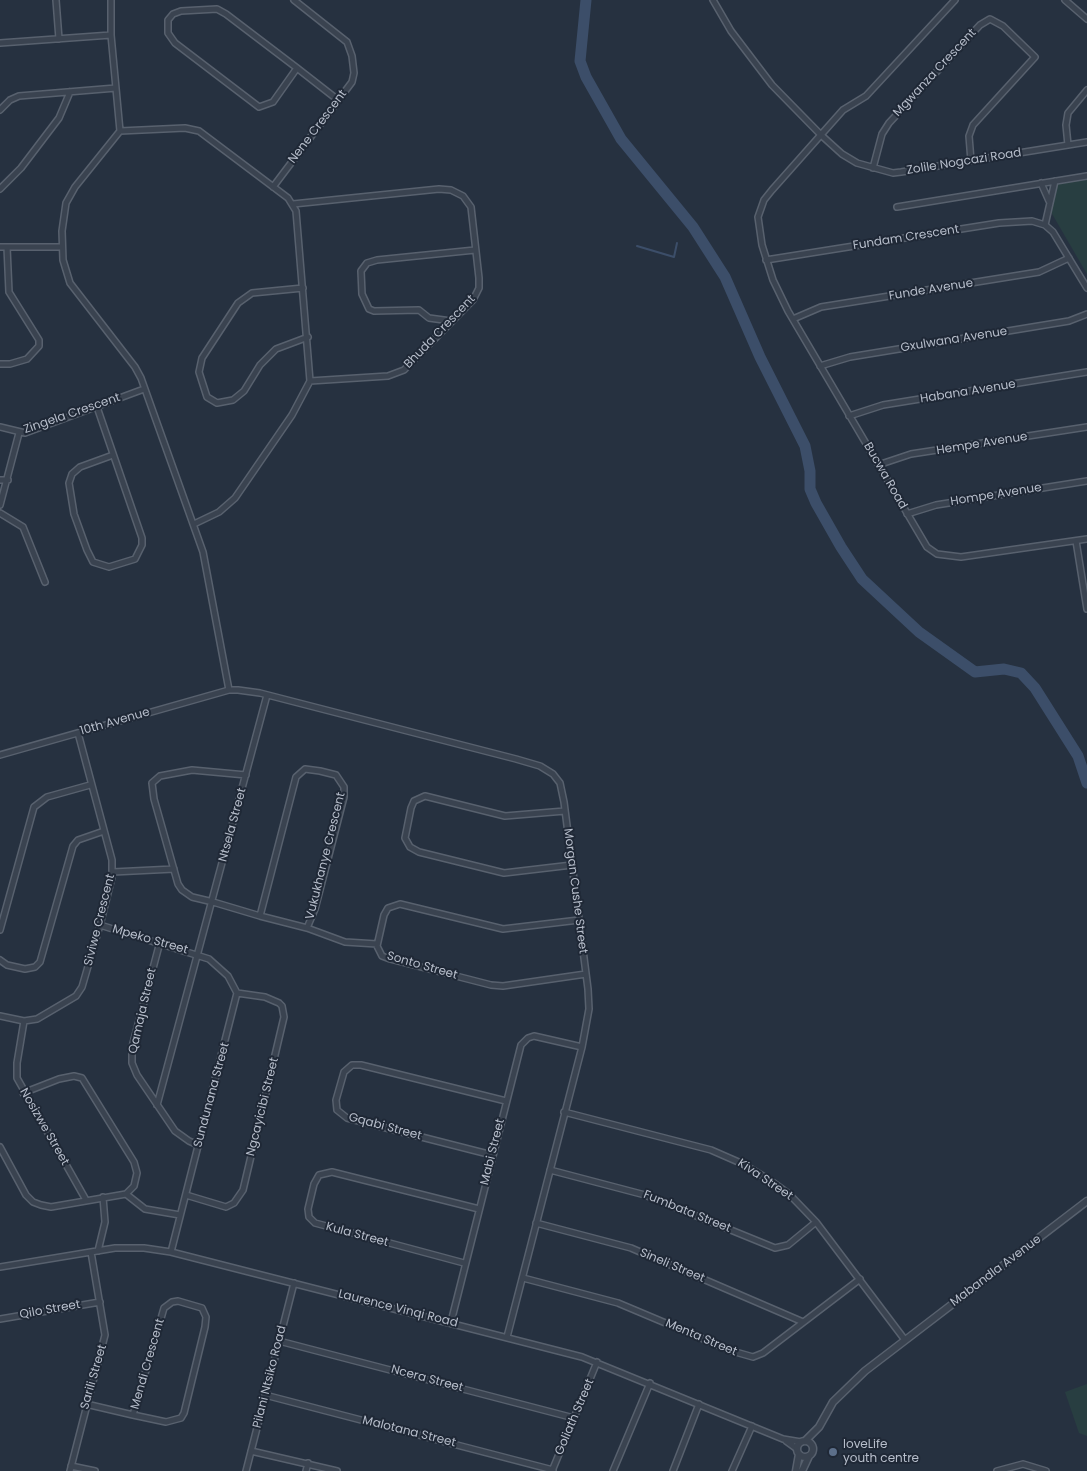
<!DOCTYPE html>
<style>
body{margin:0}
canvas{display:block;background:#263140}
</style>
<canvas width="1087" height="1471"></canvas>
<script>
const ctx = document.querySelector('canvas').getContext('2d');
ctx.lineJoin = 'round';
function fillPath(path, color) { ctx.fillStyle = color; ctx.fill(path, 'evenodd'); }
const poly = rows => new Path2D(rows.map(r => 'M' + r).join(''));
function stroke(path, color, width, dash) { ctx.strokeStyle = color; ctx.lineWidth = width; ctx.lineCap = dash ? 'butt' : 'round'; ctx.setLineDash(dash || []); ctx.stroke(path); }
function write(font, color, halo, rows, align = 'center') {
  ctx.font = font + ' Poppins,sans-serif'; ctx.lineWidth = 4; ctx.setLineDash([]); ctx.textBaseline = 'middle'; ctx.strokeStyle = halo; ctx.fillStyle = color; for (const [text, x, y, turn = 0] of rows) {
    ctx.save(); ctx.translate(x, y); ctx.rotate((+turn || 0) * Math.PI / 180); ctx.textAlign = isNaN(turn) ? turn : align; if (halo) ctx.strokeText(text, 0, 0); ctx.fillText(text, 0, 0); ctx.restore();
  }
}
fillPath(poly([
 [1087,179,1087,274,1051,212,1057,184],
 [1087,1384,1087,1436,1079,1433,1065,1392]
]), '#283e41');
stroke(poly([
 [637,246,674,257,677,243]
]), '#3c4e69', 2);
stroke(poly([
 [586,0,580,61,586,77,621,139,693,227,725,277,760,357,805,446,810,471,810,489,816,503,841,547,862,579,919,632,975,672,1004,669,1021,673,1035,688,1078,756,1087,783]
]), '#3c4e69', 11);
const minor = poly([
 [56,0,59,39],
 [111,0,111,35,120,131],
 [713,0,731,31,772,85,821,135,842,154,857,163,893,173,901,172,1087,142],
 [955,0,866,96,843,110,772,190,764,200,758,217,762,245,773,280,788,311,927,547,937,554,961,557,1087,539],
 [1065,0,1087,19],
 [0,43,111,35],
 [297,68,273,102,259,107,175,43,168,33,168,20,173,14,181,11,217,9,226,14,297,68,338,100],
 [0,110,10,100,19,96,116,88],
 [1068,145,1066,125,1068,113,1087,90],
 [873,168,882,134,889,123,980,25,990,19,1003,26,1035,57,973,125,969,136,971,161],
 [1041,183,1049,201],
 [273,187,352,82,354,73,352,56,347,42,294,0],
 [0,189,21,168,59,118,70,92],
 [293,204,439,189,451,190,463,196,471,207,479,278,479,288,473,300,404,370,388,376,310,381],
 [897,207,1087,176],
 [1045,225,1055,181],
 [0,247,61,247],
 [766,260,999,223,1032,221,1045,225,1053,232,1087,288],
 [303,288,252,293,238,303,202,358,199,372,207,397,217,403,233,400,244,391,260,365,276,349,308,337],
 [793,319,821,307,1039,272,1069,258],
 [451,321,429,318,419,310,374,311,369,309,362,294,361,271,367,263,377,260,475,250],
 [0,364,10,364,27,359,39,346,39,340,9,292,7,247],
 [820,366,850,357,1069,321,1087,314],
 [97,407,142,538,142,545,135,559,109,567,93,562,87,550,74,514,69,483,72,474,80,467,113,455],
 [849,416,883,405,1087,372],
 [0,427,25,433,144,389],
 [878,465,911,454,1087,427],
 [0,480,8,480],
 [0,505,19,433],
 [0,513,23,527,45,582],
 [907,514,936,505,1087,481],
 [194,524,219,512,235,498,292,415,310,381,296,211,288,198,199,131,185,128,120,131,75,187,66,203,62,231,63,260,70,283,135,367,141,378,203,552,229,690],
 [1076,541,1087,609],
 [0,755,229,690,238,690,260,693,516,759,540,766,553,774,560,783,564,802,588,989,589,1009,582,1047,507,1337],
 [246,775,192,770,160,776,152,783,154,799,178,884,182,890,192,897,213,902,260,916,307,928,315,909,344,797,344,787,336,775,320,771,305,769,296,777,260,916],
 [565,811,505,816,425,796,414,801,411,808,405,838,410,847,419,852,504,873,572,865],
 [113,872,174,869],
 [579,920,503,929,400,904,388,908,384,915,377,946,382,956,390,959,491,985,503,986,586,974],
 [100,925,209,959,228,976,237,993,171,1252],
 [307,928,345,942,377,944],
 [0,930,34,807,47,797,90,785],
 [160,942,132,1047,132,1063,137,1075,175,1131,189,1141,198,1145],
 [0,960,7,965,25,969,35,967,40,962,73,846,78,840,104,831],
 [0,1016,24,1021,37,1019,76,996,82,987,100,925,112,877,112,860,78,733],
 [24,1021,17,1063,17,1078,86,1200],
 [157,1105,267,695],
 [564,1112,711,1150,743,1164,771,1181,789,1194,816,1222,905,1340],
 [0,1147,26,1195,33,1202,41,1205,51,1207,126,1194,134,1186,137,1173,134,1162,82,1078,74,1076,59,1079,23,1093],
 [492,1155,347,1118,337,1110,336,1100,344,1072,352,1065,361,1065,506,1101],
 [550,1170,645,1195,775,1248,788,1245,816,1222],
 [126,1194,145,1209,180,1215],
 [186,1195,226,1207,234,1203,243,1190,284,1017,282,1006,279,1003,265,997,237,993],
 [536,1223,631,1248,803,1322],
 [98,1251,105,1222,103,1197],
 [464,1263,315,1223,309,1217,308,1209,314,1184,319,1175,332,1172,479,1209],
 [0,1267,115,1248,144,1248,171,1252,582,1357,783,1439,801,1442],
 [523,1278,618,1303,732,1351,753,1357,763,1353,860,1279],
 [0,1319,100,1302],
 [451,1322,521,1045,528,1038,534,1036,582,1047],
 [279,1341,574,1418],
 [265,1395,553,1470],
 [86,1404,133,1415,166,1422,181,1418,184,1413,205,1327,206,1317,202,1308,178,1301,172,1302,164,1308,133,1415],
 [786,1441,797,1449],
 [251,1451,337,1471],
 [71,1466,95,1471],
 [70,1471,105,1335,91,1252],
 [246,1471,294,1283],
 [306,1471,308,1463],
 [552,1471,597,1362],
 [613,1471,650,1383],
 [673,1471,699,1404],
 [732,1471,752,1426],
 [997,1471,1023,1464,1046,1471]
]);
const tertiary = poly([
 [805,1441,819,1427,833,1402,865,1371,1087,1201],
 '797 1449a8 8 0 1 1 16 0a8 8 0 1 1-16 0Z',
 [796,1471,799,1454],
 [802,1471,809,1456]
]);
stroke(minor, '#58616e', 8);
stroke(tertiary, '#58616e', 9);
stroke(minor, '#3a4350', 5);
stroke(tertiary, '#3a4350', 6);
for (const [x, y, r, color] of [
 [833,1452,5,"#5c6f8a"]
]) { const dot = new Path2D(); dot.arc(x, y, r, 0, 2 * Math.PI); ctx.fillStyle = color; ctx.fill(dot); stroke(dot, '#1f2836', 2); }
write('12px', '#b7becb', '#1f2836', [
 ["Mgwanza Crescent",935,73,-47],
 ["Nene Crescent",318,127,-53],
 ["Zolile Nogcazi Road",964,162,-9],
 ["Fundam Crescent",906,238,-9],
 ["Funde Avenue",931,290,-9],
 ["Bhuda Crescent",440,332,-46],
 ["Gxulwana Avenue",954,340,-9],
 ["Habana Avenue",968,392,-9],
 ["Zingela Crescent",72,414,-19],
 ["Hempe Avenue",982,444,-9],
 ["Bucwa Road",885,476,60],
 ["Hompe Avenue",996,495,-9],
 ["10th Avenue",115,722,-16],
 ["Ntsela Street",233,825,-75],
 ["Vukukhanye Crescent",326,856,-76],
 ["Morgan Cushe Street",575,891,83],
 ["Siviwe Crescent",100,920,-76],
 ["Mpeko Street",150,940,16],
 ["Sonto Street",422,966,16],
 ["Qamaja Street",143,1011,-77],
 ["Sundunana Street",212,1095,-75],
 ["Ngcayicibi Street",263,1107,-76],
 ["Nosizwe Street",44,1127,60],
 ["Gqabi Street",385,1127,15],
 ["Mabi Street",493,1152,-76],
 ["Kiva Street",765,1180,34],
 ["Fumbata Street",687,1212,22],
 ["Kula Street",357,1235,15],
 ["Sineli Street",672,1266,23],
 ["Mabandla Avenue",996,1271,-37],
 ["Laurence Vinqi Road",398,1309,14],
 ["Qilo Street",50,1310,-10],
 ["Menta Street",701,1338,23],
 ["Mendi Crescent",148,1364,-74],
 ["Sarili Street",94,1377,-74],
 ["Pilani Ntsiko Road",270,1377,-76],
 ["Ncera Street",427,1379,15],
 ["Goliath Street",575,1417,-67],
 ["Malotana Street",409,1432,14]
]);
write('12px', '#b7becb', '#1f2836', [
 ["loveLife",843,1445],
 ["youth centre",843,1459]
], 'left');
</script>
